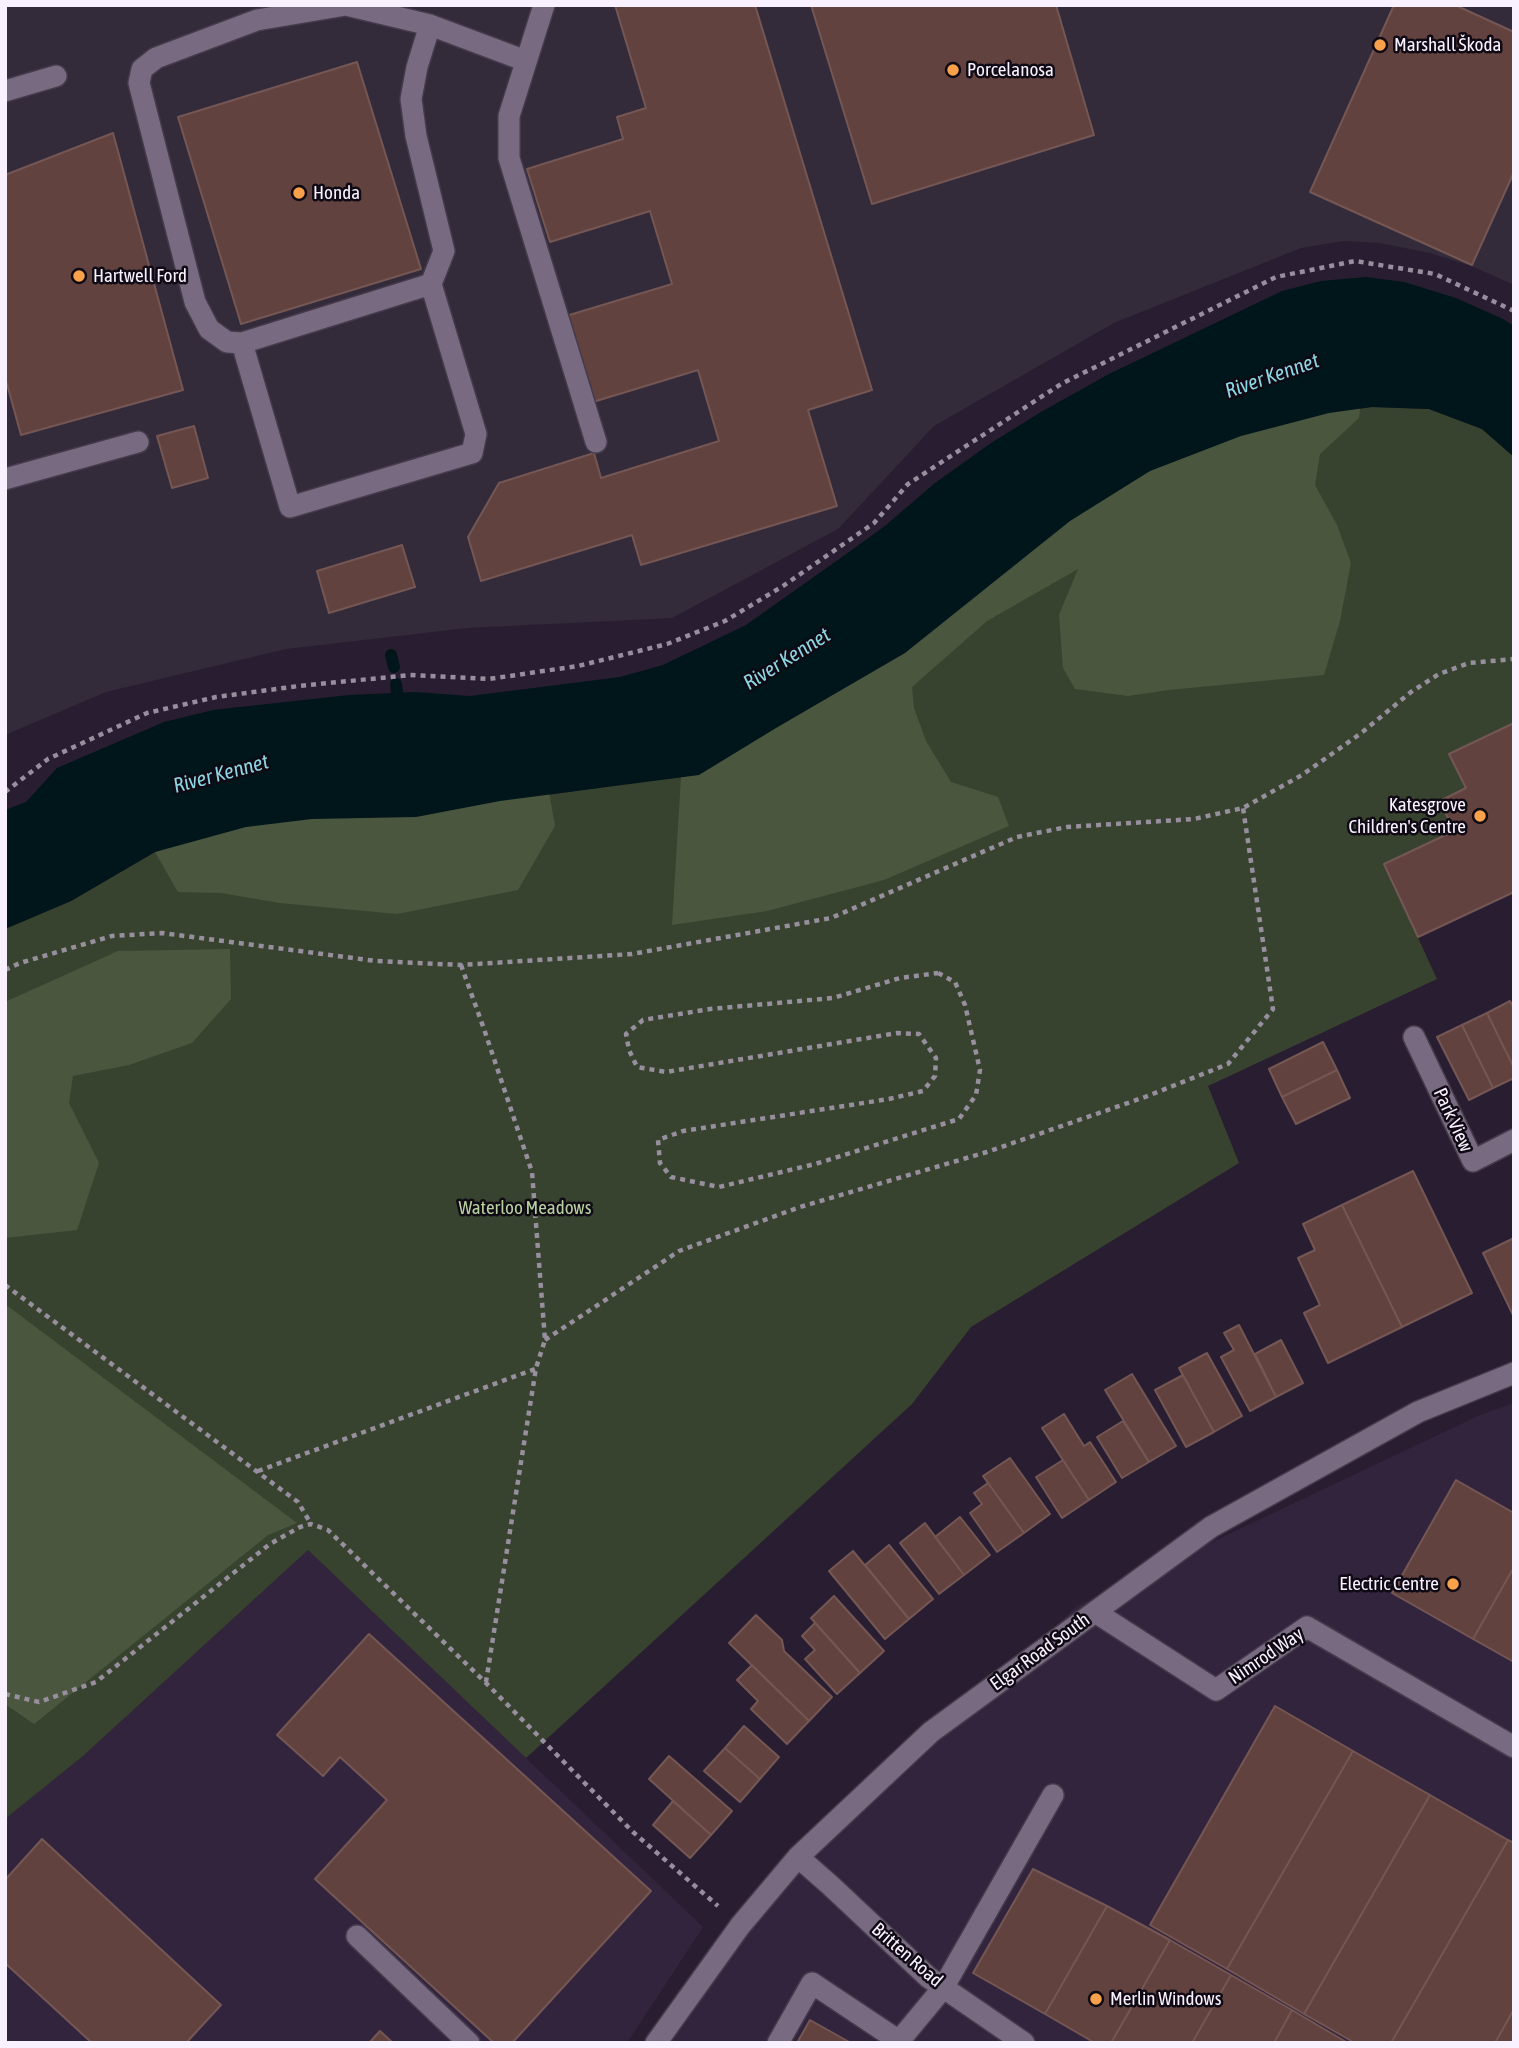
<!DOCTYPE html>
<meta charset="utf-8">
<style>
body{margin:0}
#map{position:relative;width:1519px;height:2048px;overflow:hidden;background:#291e31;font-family:"Asap Condensed",sans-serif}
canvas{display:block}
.frame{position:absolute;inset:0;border:7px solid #f9f1ff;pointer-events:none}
</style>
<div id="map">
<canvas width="1519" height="2048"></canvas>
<div class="frame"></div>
</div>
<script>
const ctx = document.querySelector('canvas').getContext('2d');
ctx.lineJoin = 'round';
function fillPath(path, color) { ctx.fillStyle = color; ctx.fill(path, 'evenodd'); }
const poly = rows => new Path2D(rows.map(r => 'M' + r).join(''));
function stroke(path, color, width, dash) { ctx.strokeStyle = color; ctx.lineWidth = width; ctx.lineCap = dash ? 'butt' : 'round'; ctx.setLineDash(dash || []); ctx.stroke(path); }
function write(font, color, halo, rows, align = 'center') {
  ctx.font = font + ' "Asap Condensed",sans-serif'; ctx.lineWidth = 5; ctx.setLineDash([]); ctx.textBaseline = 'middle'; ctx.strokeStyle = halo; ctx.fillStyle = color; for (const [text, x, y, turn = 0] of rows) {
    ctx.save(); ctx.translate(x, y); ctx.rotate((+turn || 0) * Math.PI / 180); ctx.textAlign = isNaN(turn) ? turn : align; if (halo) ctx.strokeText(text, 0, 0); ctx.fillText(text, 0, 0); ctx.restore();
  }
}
fillPath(poly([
 [5,5,1514,5,1514,285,1474,267,1430,253,1379,243,1343,241,1301,248,1114,323,934,426,838,529,672,618,467,628,286,649,106,692,5,735]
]), '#332a3a');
fillPath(poly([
 [1514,1403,1514,2043,660,2043,790,1879,897,1779,1077,1606,1478,1416],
 [308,1550,703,1927,627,2043,5,2043,5,1819,83,1756]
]), '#33243d');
fillPath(poly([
 [1372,407,1429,409,1482,429,1514,457,1514,723,1450,754,1466,788,1440,801,1454,831,1384,864,1437,979,1208,1086,1239,1163,971,1327,912,1404,526,1758,308,1550,83,1756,5,1819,5,929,71,901,155,852,623,784,699,775,1070,521,1150,471,1241,436,1329,413]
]), '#38432f');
fillPath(poly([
 [1362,396,1359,418,1320,454,1315,485,1337,525,1351,563,1340,621,1324,675,1169,690,1128,696,1075,689,1063,668,1059,615,1078,569,987,621,912,687,914,708,926,741,951,782,998,797,1009,826,884,880,767,911,672,925,682,761,1068,510,1215,440],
 [547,780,555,826,518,890,397,914,280,903,221,893,178,892,155,852,311,795],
 [230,949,231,999,192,1043,129,1065,73,1076,69,1103,99,1163,77,1230,5,1238,5,1002,118,951],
 [5,1304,297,1523,268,1535,34,1724,5,1704]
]), '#4a573e');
fillPath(poly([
 [1366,277,1404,282,1456,298,1503,319,1514,326,1514,457,1482,429,1429,409,1372,407,1329,413,1241,436,1150,471,1070,521,905,653,776,728,699,775,500,801,416,817,312,819,246,827,155,852,71,901,5,929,5,810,26,802,57,768,164,722,213,710,349,695,415,692,470,696,620,677,663,665,746,625,835,562,885,526,935,483,991,443,1041,412,1109,374,1282,291,1321,281]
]), '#00161b');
stroke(poly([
 [391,655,394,667],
 [396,684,399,708]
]), '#00161b', 12);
const building = poly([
 [615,5,755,5,872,390,808,410,837,506,641,565,632,535,481,581,468,537,499,483,594,453,601,478,719,441,698,370,593,402,566,316,672,284,650,211,550,242,527,169,623,139,617,117,646,108,615,5],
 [811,5,1056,5,1094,135,872,204,811,5],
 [1394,5,1455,5,1514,32,1514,172,1472,265,1310,192,1394,5],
 [357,62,421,269,241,324,178,117,357,62],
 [113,133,183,390,21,435,5,377,5,175,113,133],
 [194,426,208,478,172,488,157,436,194,426],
 [402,545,415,587,329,613,317,571,402,545],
 [1514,723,1514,892,1418,937,1384,864,1454,831,1440,801,1466,788,1449,754,1514,723],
 [1510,1001,1514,1008,1514,1068,1487,1013,1510,1001],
 [1487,1013,1514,1068,1514,1078,1493,1088,1462,1025,1487,1013],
 [1462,1025,1493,1088,1469,1100,1437,1037,1462,1025],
 [1323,1042,1337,1070,1282,1097,1269,1069,1323,1042],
 [1337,1070,1350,1098,1296,1124,1282,1097,1337,1070],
 [1413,1171,1472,1293,1402,1327,1342,1205,1413,1171],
 [1342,1205,1402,1327,1328,1363,1304,1313,1320,1305,1298,1258,1315,1250,1303,1224,1342,1205],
 [1514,1238,1514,1315,1513,1315,1483,1253,1514,1238],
 [1239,1325,1276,1397,1250,1411,1221,1357,1234,1350,1224,1333,1239,1325],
 [1281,1340,1303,1383,1276,1397,1255,1354,1281,1340],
 [1207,1353,1242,1416,1214,1432,1179,1368,1207,1353],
 [1132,1374,1176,1446,1149,1462,1105,1390,1132,1374],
 [1183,1375,1214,1432,1186,1447,1155,1390,1183,1375],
 [1064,1414,1084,1446,1090,1442,1116,1482,1089,1500,1042,1428,1064,1414],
 [1123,1421,1149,1462,1122,1478,1097,1437,1123,1421],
 [1010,1458,1050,1514,1024,1533,983,1476,1010,1458],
 [1063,1460,1089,1500,1062,1518,1036,1477,1063,1460],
 [1456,1480,1514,1513,1514,1567,1473,1639,1392,1593,1456,1480],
 [988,1483,1024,1533,997,1552,970,1513,982,1504,974,1493,988,1483],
 [960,1517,990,1555,964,1575,935,1537,960,1517],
 [925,1523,964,1575,939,1594,900,1543,925,1523],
 [889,1545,933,1599,909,1619,865,1565,889,1545],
 [853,1551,909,1619,885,1639,829,1571,853,1551],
 [1514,1567,1514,1662,1473,1639,1514,1567],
 [834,1596,884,1651,860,1673,811,1618,834,1596],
 [756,1615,782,1640,784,1651,832,1697,809,1721,729,1643,756,1615],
 [815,1623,860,1673,837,1694,805,1659,815,1650,802,1636,815,1623],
 [369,1634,651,1891,512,2043,494,2043,315,1879,387,1800,340,1757,323,1776,277,1735,369,1634],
 [752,1665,809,1721,787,1744,751,1709,758,1701,737,1680,752,1665],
 [1275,1706,1353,1751,1227,1969,1150,1925,1275,1706],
 [744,1726,779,1757,760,1779,725,1748,744,1726],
 [725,1748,760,1779,740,1802,704,1771,725,1748],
 [1353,1751,1430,1795,1304,2014,1227,1969,1353,1751],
 [669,1756,732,1811,711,1835,649,1779,669,1756],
 [1430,1795,1508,1840,1391,2043,1355,2043,1304,2014,1430,1795],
 [673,1801,711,1835,690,1858,653,1825,673,1801],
 [42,1839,221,2005,186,2043,92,2043,5,1963,5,1880,42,1839],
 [1508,1840,1514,1843,1514,2009,1495,2043,1391,2043,1508,1840],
 [1033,1869,1107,1906,1045,2014,973,1973,1033,1869],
 [1107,1906,1170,1940,1111,2043,1095,2043,1045,2014,1107,1906],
 [1170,1940,1231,1975,1192,2043,1111,2043,1170,1940],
 [1231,1975,1292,2010,1274,2043,1192,2043,1231,1975],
 [1514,2009,1514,2043,1495,2043,1514,2009],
 [1292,2010,1348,2043,1274,2043,1292,2010],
 [810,2020,851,2043,797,2043,810,2020],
 [380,2031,393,2043,369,2043,380,2031]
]);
fillPath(building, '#62423f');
stroke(building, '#745754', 2);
const minor = poly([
 [544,5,509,116,509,158,596,442],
 [5,91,56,76],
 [431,284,242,343,227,342,209,329,195,302,139,83,142,69,156,58,257,20,346,5,430,25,526,61],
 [242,343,290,507,472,453,476,434,431,284,444,251,416,136,411,99,417,67,430,25],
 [5,479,138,442],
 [1414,1037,1473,1161,1514,1140],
 [1095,1612,1216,1690,1307,1627,1514,1747],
 [798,1857,830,1885,928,1977,1024,2043],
 [357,1936,469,2043],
 [656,2043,740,1926,798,1857,931,1732,1211,1527,1418,1412,1514,1373],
 [778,2043,812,1983,899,2041,943,1988,1053,1795]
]);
stroke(minor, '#453a4b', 24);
stroke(poly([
 [5,792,48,759,147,713,216,697,299,686,410,675,489,679,578,666,667,644,725,621,783,586,874,523,908,484,1061,384,1276,277,1355,261,1435,274,1514,311],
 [461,965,484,1029,532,1172,545,1340,536,1368,486,1682],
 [5,970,20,963,112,936,162,933,376,961,461,965,632,954,831,918,1017,837,1067,827,1194,819,1243,808,1302,775,1360,734,1411,692,1439,674,1469,663,1514,659],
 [938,973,955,982,965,1005,980,1070,976,1095,959,1119,815,1164,719,1187,671,1177,660,1163,658,1140,683,1131,889,1099,923,1091,935,1076,936,1058,919,1034,897,1033,666,1072,637,1067,629,1050,626,1034,643,1020,710,1009,833,998,900,978,938,973],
 [5,1285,298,1502,311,1524],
 [545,1340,679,1251,800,1207,987,1152,1145,1097,1228,1064,1273,1009,1243,808],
 [258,1471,535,1369],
 [5,1694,39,1702,96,1682,270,1544,300,1527,311,1524,328,1530,486,1683,633,1832,718,1906]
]), '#978e9e', 4.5, [5, 5]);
stroke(minor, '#776a81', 21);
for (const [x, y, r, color] of [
 [1380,45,7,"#f8a14a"],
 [953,70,7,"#f8a14a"],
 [299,193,7,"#f8a14a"],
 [79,276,7,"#f8a14a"],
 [1480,816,7,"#f8a14a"],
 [1453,1584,7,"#f8a14a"],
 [1096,1999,7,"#f8a14a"]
]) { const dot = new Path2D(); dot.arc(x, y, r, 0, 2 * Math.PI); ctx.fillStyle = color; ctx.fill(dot); stroke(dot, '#0f0a13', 2.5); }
write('19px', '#f9f1ff', '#0f0a13', [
 ["Marshall Škoda",1394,45],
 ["Porcelanosa",967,70],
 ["Honda",313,193],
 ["Hartwell Ford",93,276],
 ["Katesgrove",1466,805,"right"],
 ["Children's Centre",1466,827,"right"],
 ["Electric Centre",1439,1584,"right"],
 ["Merlin Windows",1110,1999]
], 'left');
write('19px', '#f9f1ff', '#0f0a13', [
 ["Park View",1453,1120,65],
 ["Elgar Road South",1040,1652,-36],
 ["Nimrod Way",1266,1656,-34],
 ["Britten Road",907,1955,41]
]);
write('19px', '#b7d2a0', '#0f0a13', [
 ["Waterloo Meadows",525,1208]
]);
write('italic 21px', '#8ed6e4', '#0f0a13', [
 ["River Kennet",1272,376,-19],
 ["River Kennet",787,659,-32],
 ["River Kennet",221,774,-15]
]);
</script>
